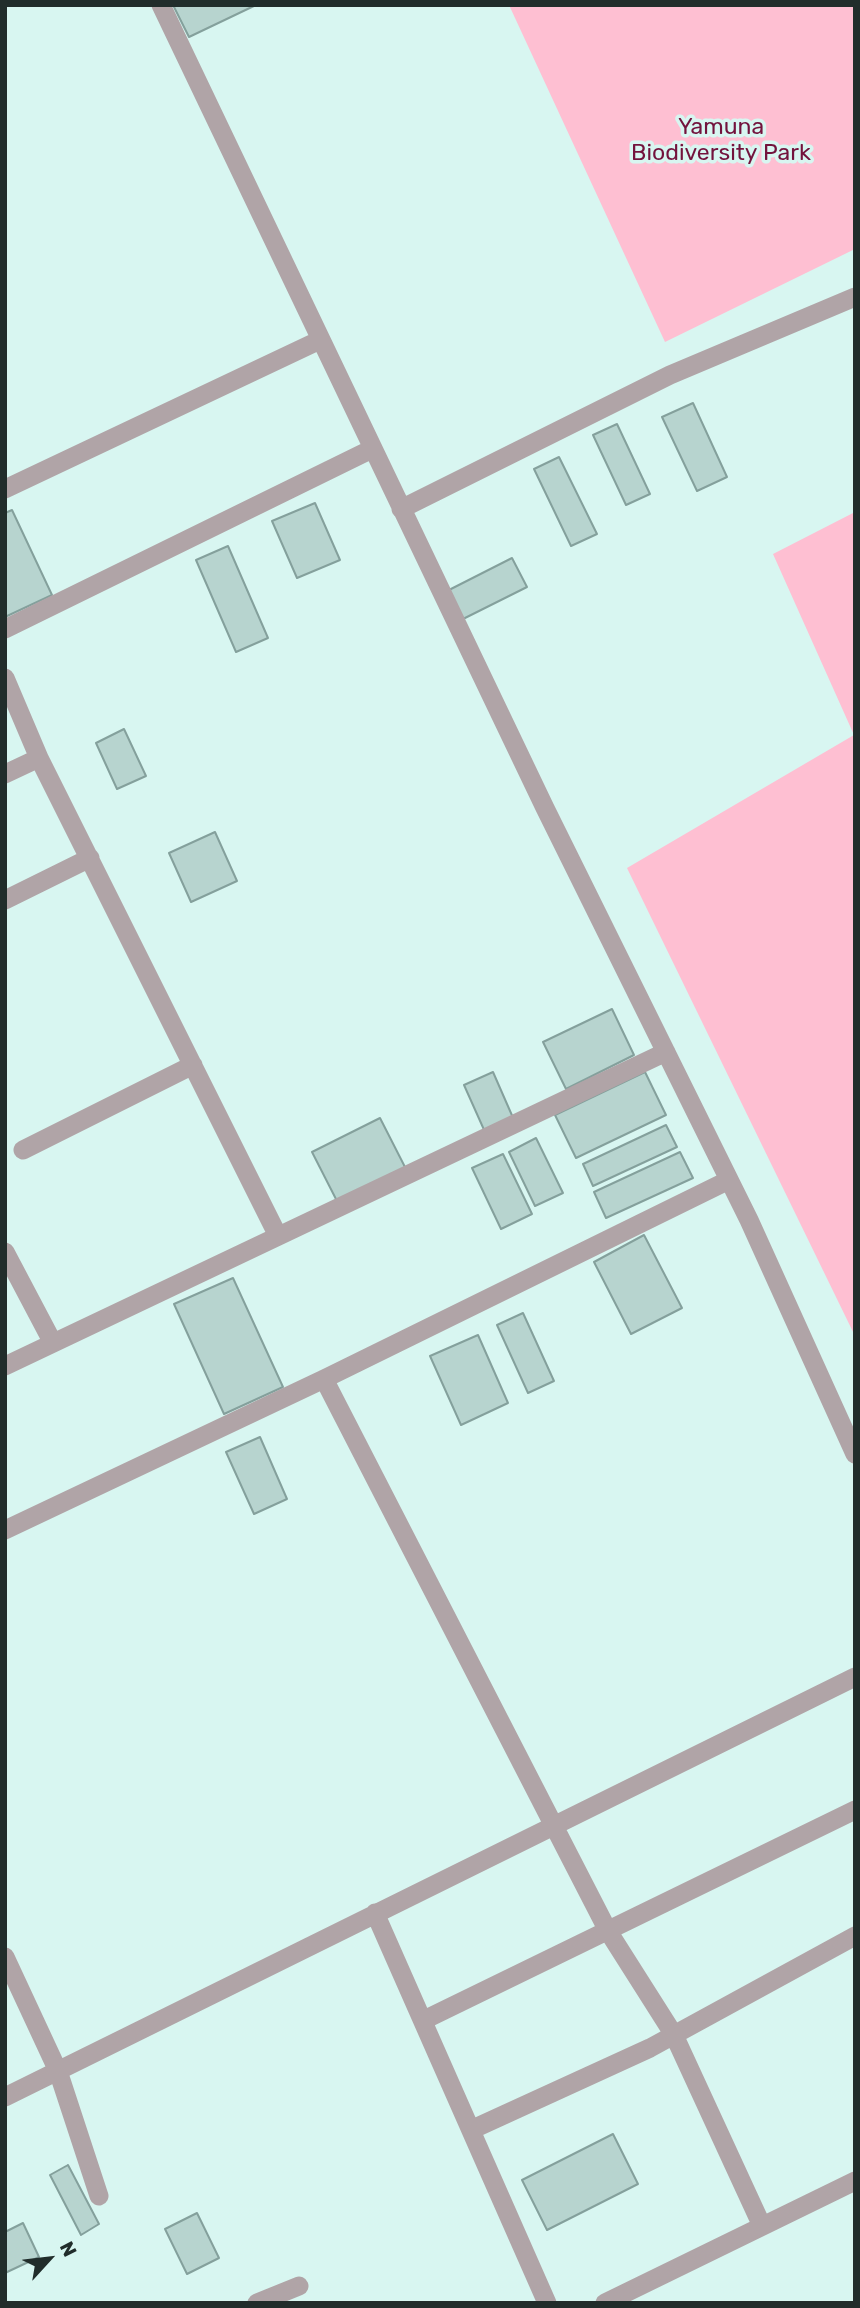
<!DOCTYPE html>
<style>
body{margin:0}
#map{position:relative;width:860px;height:2308px;overflow:hidden;background:#d8f6f1;font-family:Rubik,sans-serif}
canvas{display:block}
.frame{position:absolute;inset:0;border:7px solid #212d2b;pointer-events:none}
.north{position:absolute;left:14px;top:2224px;width:70px;height:70px;-webkit-text-stroke:5px #d8f6f1;paint-order:stroke;rotate:63deg;font-size:19px;font-weight:700;line-height:28px;text-align:center;color:#212d2b}
.north::after{content:'';display:block;margin:auto;width:24px;height:32px;background:#212d2b;clip-path:polygon(50% 0,100% 100%,50% 72%,0 100%)}
</style>
<div id="map">
<canvas width="860" height="2308"></canvas>
<div class="frame"></div>
<div class="north">N</div>
</div>
<script>
const ctx = document.querySelector('canvas').getContext('2d');
ctx.lineJoin = 'round';
function fillPath(path, color) { ctx.fillStyle = color; ctx.fill(path, 'evenodd'); }
const poly = rows => new Path2D(rows.map(r => 'M' + r).join(''));
function stroke(path, color, width, dash) { ctx.strokeStyle = color; ctx.lineWidth = width; ctx.lineCap = dash ? 'butt' : 'round'; ctx.setLineDash(dash || []); ctx.stroke(path); }
function write(font, color, halo, rows, align = 'center') {
  ctx.font = font + ' Rubik,sans-serif'; ctx.lineWidth = 7; ctx.setLineDash([]); ctx.textBaseline = 'middle'; ctx.strokeStyle = halo; ctx.fillStyle = color; for (const [text, x, y, turn = 0] of rows) {
    ctx.save(); ctx.translate(x, y); ctx.rotate((+turn || 0) * Math.PI / 180); ctx.textAlign = isNaN(turn) ? turn : align; if (halo) ctx.strokeText(text, 0, 0); ctx.fillText(text, 0, 0); ctx.restore();
  }
}
fillPath(poly([
 [509,5,855,5,855,249,665,342],
 [855,512,855,1336,627,868,854,735,773,554]
]), '#febfd2');
const building = poly([
 [173,5,256,5,189,37,173,5],
 [693,403,727,477,697,491,662,417,693,403],
 [617,424,650,494,626,505,593,435,617,424],
 [559,457,597,534,571,546,534,469,559,457],
 [315,503,340,560,297,578,272,521,315,503],
 [12,510,52,595,5,617,5,513,12,510],
 [228,546,268,638,236,652,196,560,228,546],
 [512,558,527,587,459,621,445,592,512,558],
 [124,729,146,776,117,789,96,743,124,729],
 [215,832,237,881,191,902,169,853,215,832],
 [612,1009,634,1055,566,1089,543,1042,612,1009],
 [493,1072,514,1120,485,1132,464,1085,493,1072],
 [645,1072,666,1115,576,1158,555,1115,645,1072],
 [380,1118,407,1171,339,1205,312,1152,380,1118],
 [666,1125,677,1147,593,1186,583,1164,666,1125],
 [536,1138,563,1193,535,1206,509,1152,536,1138],
 [680,1152,693,1178,606,1218,594,1192,680,1152],
 [503,1154,532,1214,501,1229,472,1168,503,1154],
 [644,1235,682,1308,631,1334,594,1262,644,1235],
 [233,1278,283,1387,224,1414,174,1304,233,1278],
 [523,1313,554,1381,528,1393,497,1325,523,1313],
 [478,1335,508,1403,461,1425,430,1356,478,1335],
 [260,1437,287,1499,254,1514,226,1452,260,1437],
 [613,2134,638,2184,547,2230,522,2180,613,2134],
 [68,2165,99,2224,81,2235,50,2175,68,2165],
 [197,2213,219,2258,187,2274,165,2229,197,2213],
 [23,2223,39,2257,5,2273,5,2232,23,2223]
]);
fillPath(building, '#b7d4cf');
stroke(building, '#84a09c', 2);
stroke(poly([
 [161,5,545,808,749,1220,855,1454],
 [5,489,320,340],
 [401,509,670,375,855,297],
 [5,629,372,449],
 [5,678,39,758,278,1236],
 [5,774,39,758],
 [5,900,90,858],
 [23,1150,193,1065],
 [5,1252,53,1343],
 [5,1366,666,1052],
 [324,1379,608,1931,674,2035,762,2226],
 [5,1530,324,1379,729,1180],
 [375,1913,547,2303],
 [5,1957,58,2071,99,2196],
 [424,2020,855,1810],
 [5,2097,855,1677],
 [473,2129,650,2048,855,1936],
 [257,2303,299,2286],
 [605,2303,855,2181]
]), '#b0a4a7', 19);
write('23px', '#73133d', '#d8f6f1', [
 ["Yamuna",721,127],
 ["Biodiversity Park",721,153]
]);
</script>
